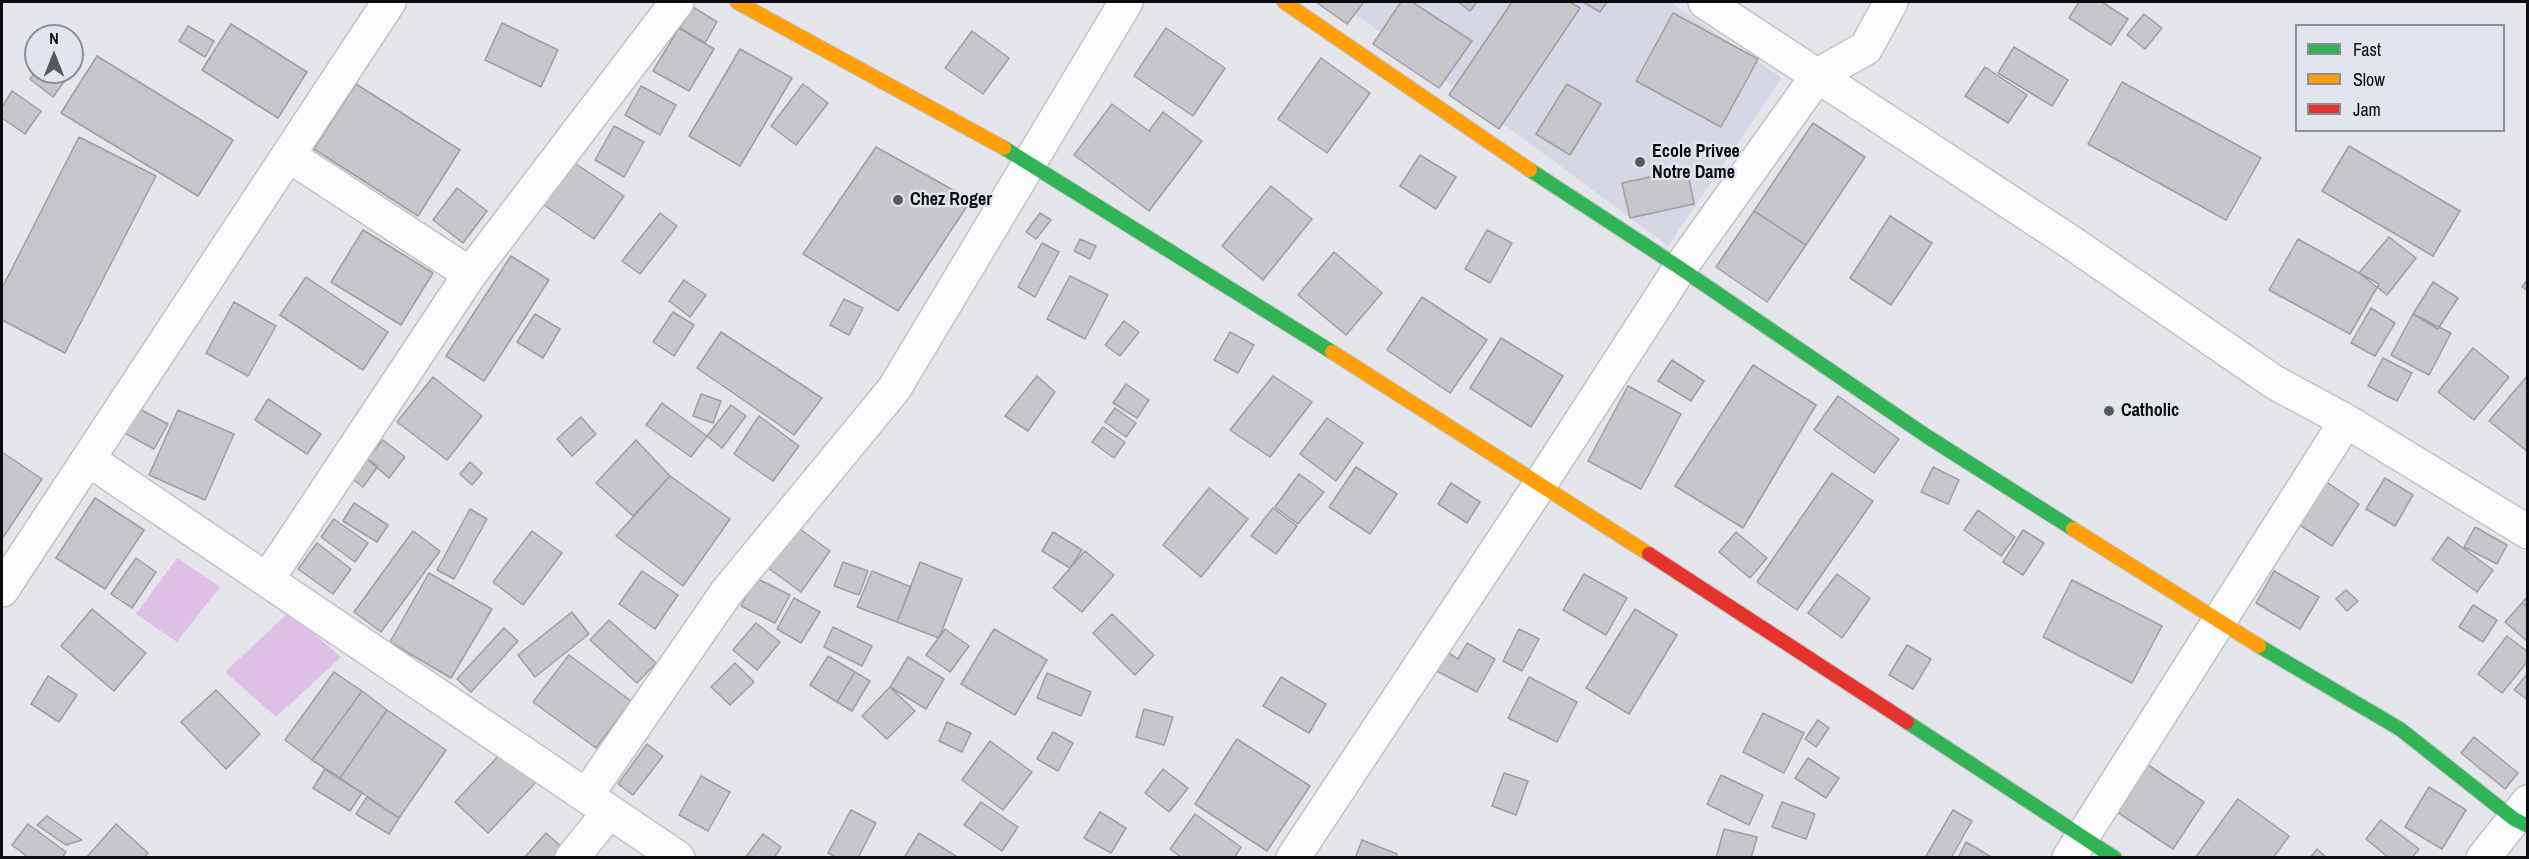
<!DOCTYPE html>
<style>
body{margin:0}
#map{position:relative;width:2529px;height:859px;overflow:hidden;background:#e4e6eb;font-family:"Archivo Narrow",sans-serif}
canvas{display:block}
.frame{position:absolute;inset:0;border:3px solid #0b0c0f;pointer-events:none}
.legend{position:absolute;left:2295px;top:24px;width:210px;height:108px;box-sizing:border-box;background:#e1e5ee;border:2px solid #8b8e95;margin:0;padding:8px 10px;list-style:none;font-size:18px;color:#0b0c0f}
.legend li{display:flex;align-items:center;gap:12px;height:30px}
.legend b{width:30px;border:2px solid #8b8e95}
.north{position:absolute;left:24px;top:24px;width:60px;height:60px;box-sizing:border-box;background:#e1e5ee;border:2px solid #8b8e95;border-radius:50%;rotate:0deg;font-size:16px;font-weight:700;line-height:24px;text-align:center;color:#0b0c0f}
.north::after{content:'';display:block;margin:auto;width:21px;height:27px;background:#57585c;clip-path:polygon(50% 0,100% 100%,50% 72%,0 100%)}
</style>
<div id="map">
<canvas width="2529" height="859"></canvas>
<div class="frame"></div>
<ul class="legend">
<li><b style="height:8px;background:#30b455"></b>Fast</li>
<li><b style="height:8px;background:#ff9f0a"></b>Slow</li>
<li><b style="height:8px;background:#e5322d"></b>Jam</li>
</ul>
<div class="north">N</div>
</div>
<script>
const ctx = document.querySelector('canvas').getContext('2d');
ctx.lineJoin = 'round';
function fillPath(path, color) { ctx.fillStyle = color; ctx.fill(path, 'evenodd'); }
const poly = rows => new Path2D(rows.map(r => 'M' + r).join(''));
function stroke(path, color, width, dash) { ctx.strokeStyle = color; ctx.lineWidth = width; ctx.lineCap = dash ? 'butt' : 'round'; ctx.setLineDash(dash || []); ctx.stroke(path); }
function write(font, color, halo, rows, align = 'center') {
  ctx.font = font + ' "Archivo Narrow",sans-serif'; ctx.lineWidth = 5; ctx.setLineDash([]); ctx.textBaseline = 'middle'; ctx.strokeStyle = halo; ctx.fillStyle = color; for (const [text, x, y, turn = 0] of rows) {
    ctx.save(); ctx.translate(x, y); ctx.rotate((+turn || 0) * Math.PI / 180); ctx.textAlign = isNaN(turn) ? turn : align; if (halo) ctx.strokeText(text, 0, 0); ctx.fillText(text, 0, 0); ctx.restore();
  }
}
fillPath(poly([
 [1339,2,1670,2,1782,78,1668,246]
]), '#d5d8e4');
fillPath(poly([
 [177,558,220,587,177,642,136,614],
 [289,612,341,657,276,717,225,672]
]), '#dec0e6');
const building = poly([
 [1316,2,1364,2,1347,24,1316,2],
 [1401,2,1412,2,1472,41,1439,88,1373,44,1401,2],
 [1458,2,1477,2,1470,11,1458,2],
 [1512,2,1570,2,1580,8,1499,129,1449,95,1512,2],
 [1583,2,1607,2,1600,12,1583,2],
 [2079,2,2102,2,2128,19,2111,45,2069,18,2079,2],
 [693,7,717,22,705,43,680,28,693,7],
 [1673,13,1758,59,1721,127,1636,81,1673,13],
 [2144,14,2162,28,2145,49,2127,35,2144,14],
 [502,23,558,50,541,87,485,60,502,23],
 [231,24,307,72,278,118,202,70,231,24],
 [188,26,214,41,205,57,179,41,188,26],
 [679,28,714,49,689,91,653,71,679,28],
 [1166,28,1225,68,1193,116,1134,76,1166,28],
 [972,31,1009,58,983,94,945,68,972,31],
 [72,45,84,54,72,71,72,45],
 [2014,47,2068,80,2052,106,1998,73,2014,47],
 [740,49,792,78,740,166,689,136,740,49],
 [97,56,233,140,198,196,61,113,97,56],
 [1321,58,1370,93,1327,153,1278,119,1321,58],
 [1985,67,2027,95,2008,123,1965,96,1985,67],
 [36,71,36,72,71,72,53,97,30,79,36,71],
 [2122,82,2261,158,2226,220,2088,144,2122,82],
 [356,84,460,150,418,216,314,149,356,84],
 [803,84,828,103,796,145,771,126,803,84],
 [1567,84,1601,104,1570,155,1536,134,1567,84],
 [641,86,676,105,660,135,625,115,641,86],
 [12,91,41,111,25,134,2,118,2,107,12,91],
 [1112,104,1149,131,1163,112,1202,141,1149,211,1074,155,1112,104],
 [1813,123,1865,157,1806,245,1754,211,1813,123],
 [614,126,644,142,624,177,595,160,614,126],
 [79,137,156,176,65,353,2,320,2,288,79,137],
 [2349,146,2460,211,2433,256,2322,191,2349,146],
 [876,147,971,200,898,311,803,254,876,147],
 [1420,155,1456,177,1436,209,1400,186,1420,155],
 [570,160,624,196,594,239,541,203,570,160],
 [1687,169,1694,204,1630,218,1622,183,1687,169],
 [1271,186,1312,219,1263,280,1222,246,1271,186],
 [457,188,487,211,463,243,433,220,457,188],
 [1754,211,1806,245,1767,302,1716,267,1754,211],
 [660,213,677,226,640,274,622,261,660,213],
 [1040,213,1051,220,1036,239,1026,232,1040,213],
 [1890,216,1932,243,1891,305,1850,278,1890,216],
 [363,230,433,273,401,325,331,282,363,230],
 [1487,230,1512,243,1490,283,1465,269,1487,230],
 [2389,237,2416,258,2387,295,2359,273,2389,237],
 [1080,239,1096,246,1090,259,1074,251,1080,239],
 [2298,239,2379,284,2350,334,2269,290,2298,239],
 [1042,243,1059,252,1035,297,1018,287,1042,243],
 [1334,252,1382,293,1346,335,1298,295,1334,252],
 [511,256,549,280,484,381,446,356,511,256],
 [1070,276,1108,295,1085,339,1047,319,1070,276],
 [306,277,388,332,363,370,280,315,306,277],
 [2528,279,2528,291,2522,287,2528,279],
 [684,280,706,295,690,317,669,301,684,280],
 [2433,282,2458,298,2438,329,2413,314,2433,282],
 [1422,297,1487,340,1450,393,1387,350,1422,297],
 [844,299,863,308,849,335,830,325,844,299],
 [234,302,276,326,248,376,206,353,234,302],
 [2371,308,2395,323,2375,356,2351,343,2371,308],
 [673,312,694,325,674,356,653,342,673,312],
 [535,314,560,329,543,358,517,342,535,314],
 [2413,314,2451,333,2429,375,2391,355,2413,314],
 [1124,321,1139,332,1120,356,1105,345,1124,321],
 [721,332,822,398,794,435,697,368,721,332],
 [1230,332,1254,345,1238,373,1214,360,1230,332],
 [1501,338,1563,376,1531,427,1470,388,1501,338],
 [2473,348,2509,377,2474,420,2438,392,2473,348],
 [2383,358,2412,373,2397,401,2368,386,2383,358],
 [1672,360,1704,381,1691,401,1658,381,1672,360],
 [1753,365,1816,405,1743,528,1675,486,1753,365],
 [2528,375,2528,452,2489,421,2528,375],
 [1037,376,1055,392,1028,431,1005,416,1037,376],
 [1273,376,1312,402,1270,457,1230,430,1273,376],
 [433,377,482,416,447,460,397,422,433,377],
 [1126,384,1149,400,1137,418,1113,403,1126,384],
 [1628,386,1681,414,1641,489,1588,461,1628,386],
 [701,394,721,401,713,423,693,416,701,394],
 [1838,396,1899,439,1874,473,1814,430,1838,396],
 [268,399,321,434,307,454,255,420,268,399],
 [662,403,707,436,691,457,646,425,662,403],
 [731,405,746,416,722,448,707,436,731,405],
 [134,406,168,424,154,449,121,431,134,406],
 [1115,408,1136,423,1126,437,1105,422,1115,408],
 [178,410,234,434,205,500,149,475,178,410],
 [759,416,799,446,773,481,734,454,759,416],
 [581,417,596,434,572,456,557,439,581,417],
 [1327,418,1363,443,1336,481,1300,454,1327,418],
 [1103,427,1125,442,1114,458,1092,442,1103,427],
 [383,440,405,457,389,478,367,459,383,440],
 [636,440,670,476,633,516,596,483,636,440],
 [2,452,42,479,2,539,2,452],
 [360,454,378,466,363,487,346,474,360,454],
 [470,462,482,473,472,485,460,474,470,462],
 [1356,467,1397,494,1370,534,1329,507,1356,467],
 [1933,467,1959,480,1948,504,1921,492,1933,467],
 [1832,473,1873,501,1797,610,1757,582,1832,473],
 [1299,474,1324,492,1298,524,1275,507,1299,474],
 [670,476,730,519,683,586,616,536,670,476],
 [2385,478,2413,495,2395,526,2366,509,2385,478],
 [2325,481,2359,504,2332,546,2298,524,2325,481],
 [1451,483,1480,502,1467,523,1438,504,1451,483],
 [1209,488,1248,519,1201,577,1163,545,1209,488],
 [95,498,144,530,105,589,56,558,95,498],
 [354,503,388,525,377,542,343,521,354,503],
 [1273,508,1297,526,1276,554,1251,536,1273,508],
 [470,509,487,519,454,579,437,570,470,509],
 [1978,510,2015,537,2001,556,1964,530,1978,510],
 [334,519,368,543,355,562,321,537,334,519],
 [793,524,830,551,801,592,764,565,793,524],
 [2475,527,2507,545,2497,564,2464,547,2475,527],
 [2023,530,2044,543,2023,575,2003,562,2023,530],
 [413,531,440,551,381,632,354,612,413,531],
 [532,531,562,553,523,605,493,582,532,531],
 [1053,532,1082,550,1070,568,1042,551,1053,532],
 [1736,532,1767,558,1750,578,1719,552,1736,532],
 [2448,537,2493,570,2477,592,2432,560,2448,537],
 [317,543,351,569,333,594,298,569,317,543],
 [1085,551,1114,575,1082,612,1053,588,1085,551],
 [136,558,156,572,132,608,111,594,136,558],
 [843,562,868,571,859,595,834,586,843,562],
 [920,562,962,579,939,638,897,622,920,562],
 [642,571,678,595,655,629,619,604,642,571],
 [872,571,911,587,897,622,857,607,872,571],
 [2274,571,2319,597,2300,629,2256,603,2274,571],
 [429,573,492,609,451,678,390,642,429,573],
 [1584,574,1627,598,1606,635,1563,610,1584,574],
 [1837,574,1870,598,1842,638,1808,613,1837,574],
 [756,578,790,595,775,623,741,606,756,578],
 [2072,580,2162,626,2132,683,2043,637,2072,580],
 [2346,590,2358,601,2347,611,2336,599,2346,590],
 [2528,596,2528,607,2522,603,2528,596],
 [794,598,820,612,801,643,777,629,794,598],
 [2522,603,2528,607,2528,642,2505,622,2522,603],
 [2473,605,2497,620,2483,642,2459,627,2473,605],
 [92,609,146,653,114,691,61,646,92,609],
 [1635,609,1677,635,1629,714,1586,688,1635,609],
 [572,612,589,634,535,677,518,655,572,612],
 [1112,614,1154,655,1135,675,1093,633,1112,614],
 [609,620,656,663,637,683,590,640,609,620],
 [756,623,780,642,757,670,733,650,756,623],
 [833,627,872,646,862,666,824,647,833,627],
 [504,628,518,641,471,692,457,679,504,628],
 [945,629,969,646,950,672,926,655,945,629],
 [994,629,1047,660,1015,715,961,684,994,629],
 [1519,629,1539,639,1522,671,1503,661,1519,629],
 [2507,636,2528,652,2528,661,2502,693,2478,674,2507,636],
 [1467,643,1495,659,1477,692,1435,670,1445,651,1458,659,1467,643],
 [1907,645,1931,659,1913,689,1889,675,1907,645],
 [569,655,631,701,596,748,533,702,569,655],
 [828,656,855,672,837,702,810,685,828,656],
 [908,657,944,679,926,709,890,687,908,657],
 [735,663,754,682,730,705,711,687,735,663],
 [334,672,362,691,312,760,285,740,334,672],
 [855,672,870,681,852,711,837,702,855,672],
 [1047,673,1091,692,1081,716,1037,698,1047,673],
 [2528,673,2528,700,2514,690,2528,673],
 [48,676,77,695,59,722,31,704,48,676],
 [1281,677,1326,704,1309,733,1263,706,1281,677],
 [1529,677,1577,702,1557,742,1508,718,1529,677],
 [890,687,915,711,887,739,862,716,890,687],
 [216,690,260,734,226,769,181,722,216,690],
 [362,691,387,710,340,778,312,760,362,691],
 [1144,709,1173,717,1164,745,1136,737,1144,709],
 [387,710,446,750,399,818,340,778,387,710],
 [1763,713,1804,733,1784,773,1743,752,1763,713],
 [1818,720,1829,728,1816,747,1805,739,1818,720],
 [947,722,971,733,962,752,939,741,947,722],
 [1053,732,1073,743,1058,771,1037,759,1053,732],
 [2474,737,2518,773,2505,789,2461,753,2474,737],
 [1237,739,1310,786,1267,851,1195,804,1237,739],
 [990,741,1032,772,1003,810,962,780,990,741],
 [647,744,663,756,633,795,618,784,647,744],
 [506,748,539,779,488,833,455,802,506,748],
 [1808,758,1839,778,1826,798,1795,778,1808,758],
 [2145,763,2204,802,2173,849,2114,810,2145,763],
 [325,769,362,793,350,811,313,788,325,769],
 [1163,769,1188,788,1169,812,1145,793,1163,769],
 [1504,773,1528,781,1516,815,1492,806,1504,773],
 [1721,775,1763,795,1749,825,1707,804,1721,775],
 [701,776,730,792,708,831,679,815,701,776],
 [2429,787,2466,810,2442,849,2405,827,2429,787],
 [367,797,399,818,389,834,356,814,367,797],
 [2238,799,2289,836,2273,858,2195,858,2238,799],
 [981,802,1018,827,1002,851,964,825,981,802],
 [1782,802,1815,814,1806,839,1772,827,1782,802],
 [851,810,876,823,858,858,838,858,828,853,851,810],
 [1953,810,1972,821,1951,858,1925,858,1953,810],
 [1100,812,1126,828,1111,853,1084,838,1100,812],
 [1195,814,1241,847,1234,858,1182,858,1170,849,1195,814],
 [47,816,82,840,66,845,37,825,47,816],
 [2381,820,2419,849,2412,858,2389,858,2366,839,2381,820],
 [28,824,66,852,62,858,29,858,12,845,28,824],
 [116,824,148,853,144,858,86,858,116,824],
 [1724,829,1757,837,1751,858,1716,858,1724,829],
 [546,833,564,849,555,858,524,858,546,833],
 [919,833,959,858,904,858,919,833],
 [763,834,781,847,774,858,745,858,763,834],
 [1362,840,1397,854,1396,858,1355,858,1362,840],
 [1966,842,1993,858,1958,858,1966,842],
 [2317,849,2327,858,2310,858,2317,849]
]);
fillPath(building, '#c6c6cb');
stroke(building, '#9e9ea2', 1.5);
const street = poly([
 [1705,2,2072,243,2274,382,2346,421,2528,532],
 [288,155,470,274],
 [88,459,678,858],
 [267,580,470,274,677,2],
 [2,590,389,2],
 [586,796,726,593,894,389,1126,2],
 [572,858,609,812],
 [1293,858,1541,483,1680,268,1818,75,1866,48,1891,2],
 [2069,858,2346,421],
 [2483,858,2528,802]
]);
const fast = poly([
 [1004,148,1332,352],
 [1530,170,1680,268,1928,437,2073,529],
 [2259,646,2400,729,2514,819,2528,826],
 [1907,722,2115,858]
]);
const slow = poly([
 [737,2,1004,148],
 [1284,2,1530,170],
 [1332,352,1649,554],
 [2073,529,2259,646]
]);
const jam = poly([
 [1649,554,1907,722]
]);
stroke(street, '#c0c2c5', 36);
stroke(fast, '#c0c2c5', 16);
stroke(slow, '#c0c2c5', 16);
stroke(jam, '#c0c2c5', 16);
stroke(street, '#fbfbfc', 33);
stroke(fast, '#30b455', 14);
stroke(slow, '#ff9f0a', 14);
stroke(jam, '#e5322d', 14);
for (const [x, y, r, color] of [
 [1640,162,6,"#57585c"],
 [898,200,6,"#57585c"],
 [2109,411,6,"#57585c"]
]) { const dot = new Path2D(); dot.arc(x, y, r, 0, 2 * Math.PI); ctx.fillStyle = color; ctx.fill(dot); stroke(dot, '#e1e5ee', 2); }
write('bold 18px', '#0b0c0f', '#e1e5ee', [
 ["Ecole Privee",1652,152],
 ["Notre Dame",1652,173],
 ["Chez Roger",910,200],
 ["Catholic",2121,411]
], 'left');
</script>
